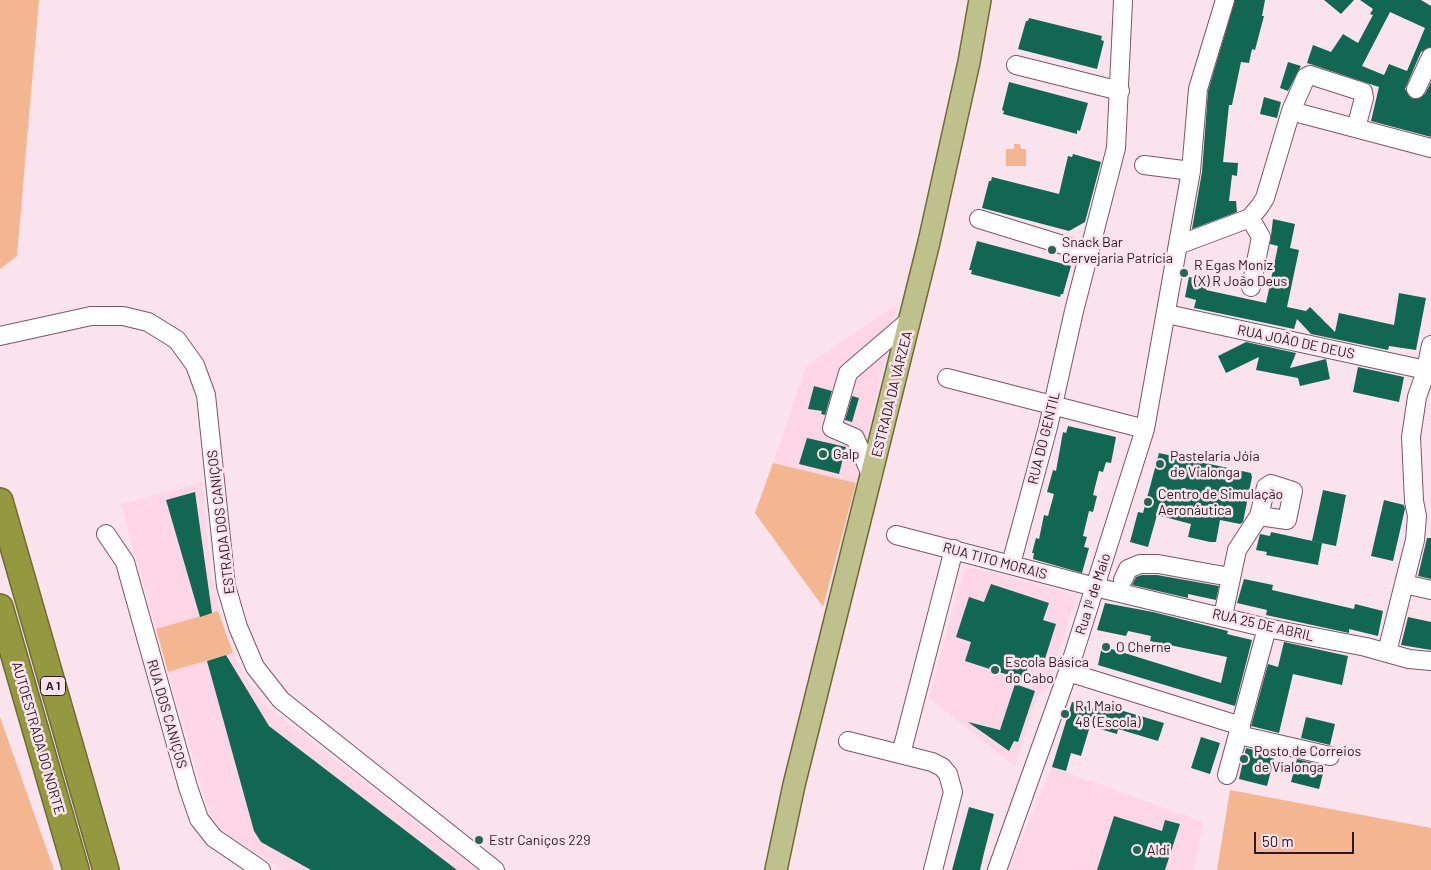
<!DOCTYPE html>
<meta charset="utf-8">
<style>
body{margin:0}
#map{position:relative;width:1431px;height:870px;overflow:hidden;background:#fae3ec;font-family:Barlow,sans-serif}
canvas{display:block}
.scale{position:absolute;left:1254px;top:832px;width:100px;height:22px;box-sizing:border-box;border:2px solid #2d1821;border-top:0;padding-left:6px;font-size:15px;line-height:18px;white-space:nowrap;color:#2d1821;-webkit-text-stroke:4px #fae3ec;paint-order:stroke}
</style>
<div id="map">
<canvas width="1431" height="870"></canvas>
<div class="scale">50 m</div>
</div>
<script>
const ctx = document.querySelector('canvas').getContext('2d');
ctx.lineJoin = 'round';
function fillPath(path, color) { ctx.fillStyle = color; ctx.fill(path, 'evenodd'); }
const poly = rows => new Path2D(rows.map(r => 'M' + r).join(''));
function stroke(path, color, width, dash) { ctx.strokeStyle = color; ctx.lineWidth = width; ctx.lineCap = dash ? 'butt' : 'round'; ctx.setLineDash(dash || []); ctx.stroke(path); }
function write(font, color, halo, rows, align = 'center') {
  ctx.font = font + ' Barlow,sans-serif'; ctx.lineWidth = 5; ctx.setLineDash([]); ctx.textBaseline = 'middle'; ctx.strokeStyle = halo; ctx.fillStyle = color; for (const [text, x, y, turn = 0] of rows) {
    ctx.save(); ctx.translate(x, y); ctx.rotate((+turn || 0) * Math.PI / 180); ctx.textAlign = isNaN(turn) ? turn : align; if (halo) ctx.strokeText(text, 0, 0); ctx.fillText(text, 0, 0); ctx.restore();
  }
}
fillPath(poly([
 [898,303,856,483,773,463,806,366],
 [202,482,210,568,218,611,156,629,121,504],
 [969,567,1077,595,1046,690,1038,694,1015,766,929,698,964,570],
 [233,653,245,678,267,707,477,870,284,870,234,842,213,819,208,810,168,672],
 [1052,767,1203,822,1194,870,1008,870]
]), '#fed6e6');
fillPath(poly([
 [0,0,39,0,17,256,0,269],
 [1014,144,1020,144,1021,149,1026,149,1026,166,1006,166,1006,149,1014,149],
 [773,463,856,483,823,607,755,513],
 [218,611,233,653,168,672,156,629],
 [0,717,54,870,0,870],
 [1230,790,1431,828,1431,870,1217,870]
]), '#f4b691');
fillPath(poly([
 [1235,0,1265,0,1262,16,1264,16,1255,50,1252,49,1249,63,1241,62,1232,105,1229,105,1223,162,1238,163,1237,176,1232,175,1229,201,1236,201,1237,212,1192,229,1202,172,1208,91],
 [1324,0,1354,0,1341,14],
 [1360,0,1421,0,1431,6,1431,47,1421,52,1405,89,1411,98,1417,99,1425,94,1431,82,1431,137,1371,121,1379,87,1307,63,1313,45,1331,52,1343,34,1358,43,1373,15,1370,14,1373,9],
 [1390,12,1425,28,1407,71,1389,64,1384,75,1362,66],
 [1029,18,1102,36,1101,40,1104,41,1097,69,1018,49,1026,21,1028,21],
 [1288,62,1301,66,1288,91,1280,88],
 [1009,82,1088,103,1080,131,1077,130,1077,134,1003,114,1004,111,1002,110],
 [1264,97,1281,102,1277,118,1260,114],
 [1073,154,1101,162,1085,222,1069,231,982,208,989,181,991,181,992,177,1059,194,1068,156,1072,157],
 [1273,219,1295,224,1290,248,1299,250,1287,307,1306,311,1310,307,1335,332,1339,313,1394,325,1399,293,1426,298,1416,350,1389,346,1388,350,1311,334,1297,319,1294,329,1194,308,1196,300,1185,297,1189,277,1208,281,1206,290,1266,303,1278,246,1270,244],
 [977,241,1071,266,1063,294,1061,294,1060,297,971,274,972,270,969,270],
 [1246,342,1296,353,1290,368,1326,359,1330,379,1300,386,1298,378,1256,370,1259,357,1226,373,1218,356],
 [1358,367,1404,377,1399,402,1353,392],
 [814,386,832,391,825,415,821,414,822,411,808,409],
 [852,396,859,398,852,422,845,420],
 [1068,426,1116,437,1111,463,1106,462,1103,472,1099,471,1093,495,1097,496,1093,512,1089,511,1083,536,1087,537,1084,547,1089,548,1082,573,1033,559,1034,553,1032,553,1036,538,1039,539,1044,515,1048,516,1054,494,1047,492,1053,470,1056,471,1063,432,1066,433],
 [807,438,846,447,839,474,799,464],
 [1159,453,1251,473,1252,477,1243,522,1240,524,1220,520,1216,542,1210,542,1188,537,1191,524,1157,515,1148,547,1130,542,1138,512,1143,513],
 [1323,490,1346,495,1336,546,1312,541],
 [195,492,212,613,200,617,166,500],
 [1384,500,1404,505,1405,509,1393,561,1371,556],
 [1271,532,1322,543,1318,565,1266,555,1267,552,1256,550,1260,534,1270,536],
 [1427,538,1431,538,1431,579,1418,576],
 [1142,575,1157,575,1219,586,1216,600,1188,594,1188,598,1132,585,1136,577],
 [1244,579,1273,585,1272,590,1354,609,1355,604,1383,611,1378,636,1349,629,1349,633,1266,615,1267,610,1237,603],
 [991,584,1049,603,1043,620,1056,624,1043,665,1030,660,1024,680,965,661,971,642,956,637,969,597,984,602],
 [1105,603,1153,612,1228,631,1227,634,1252,640,1235,706,1098,665,1102,646,1221,683,1227,657,1150,641,1151,636,1128,631,1126,636,1097,630],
 [1408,617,1431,622,1431,650,1401,645],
 [1284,642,1348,656,1342,685,1293,674,1279,733,1251,726,1268,664,1278,667],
 [226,655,269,726,457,870,311,870,261,842,254,831,207,661],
 [1015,684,1035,691,1018,742,1014,741,1009,751,968,722,1000,730],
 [1072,702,1094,709,1096,703,1164,723,1158,741,1118,729,1117,734,1090,726,1081,756,1071,753,1066,771,1052,767],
 [1306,717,1335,724,1330,745,1301,738],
 [1201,737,1220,743,1210,774,1191,768],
 [1246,748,1275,755,1267,786,1239,779],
 [1297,759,1325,766,1319,789,1291,782],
 [969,807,994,814,984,853,980,870,952,870],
 [1114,816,1162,831,1165,820,1180,824,1165,870,1097,870]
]), '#126752');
const minor = poly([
 [1016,65,1120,91],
 [1416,89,1431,57],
 [1291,111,1431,148],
 [1144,165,1191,171],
 [1250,218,1261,237,1251,287],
 [979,219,1089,253],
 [1178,245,1250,218,1260,206,1265,198,1291,111,1306,77,1310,75,1363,92,1364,98,1356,128],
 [1167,314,1426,370],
 [0,336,91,316,123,316,148,322,177,340,195,365,206,395,226,586,238,627,255,667,281,700,495,870],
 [947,378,1145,429],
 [872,477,855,438,832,428,848,373,911,319],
 [106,534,125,562,188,787,199,819,214,838,261,870],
 [896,535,1095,587,1267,628,1366,647,1409,659,1431,661],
 [1011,564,1048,427,1074,311,1116,148,1123,1],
 [1123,580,1128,569,1140,564,1158,564,1230,577],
 [1404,584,1431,590],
 [1223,616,1237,550,1259,516,1266,487,1271,484,1293,491,1287,520,1259,516],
 [1387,652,1415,540,1417,516,1414,501,1411,437,1417,397,1425,374,1431,345],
 [1068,672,1241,726],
 [1239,735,1330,756],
 [848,741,932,762,942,767,948,774,953,792,933,870],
 [901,754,954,549],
 [1227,775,1267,628],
 [997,870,1068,672,1145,429,1191,171,1198,89,1225,0]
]);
const major = poly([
 [776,870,794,785,929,242,969,62,980,0]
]);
const highway = poly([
 [0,501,106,870],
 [0,607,76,870]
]);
stroke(minor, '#825167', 20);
stroke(major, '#706b34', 24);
stroke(highway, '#706b34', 28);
stroke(minor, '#fff', 18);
stroke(major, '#bfc18c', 21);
stroke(highway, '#94983f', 25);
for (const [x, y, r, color] of [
 [1052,250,5,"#256553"],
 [1184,273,5,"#256553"],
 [823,454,5,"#256553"],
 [1160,464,5,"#256553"],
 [1148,502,5,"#256553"],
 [1106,647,5,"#256553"],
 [995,670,5,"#256553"],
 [1065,714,5,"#256553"],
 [1244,759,5,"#256553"],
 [479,840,5,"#256553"],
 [1137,850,5,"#256553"]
]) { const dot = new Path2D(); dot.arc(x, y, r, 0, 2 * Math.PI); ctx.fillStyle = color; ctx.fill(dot); stroke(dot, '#fae3ec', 2); }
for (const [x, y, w] of [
 [53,686,25]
]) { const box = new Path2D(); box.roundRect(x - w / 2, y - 9.5, w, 19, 4); ctx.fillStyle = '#fae3ec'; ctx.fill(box); stroke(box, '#2d1821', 1); }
write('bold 12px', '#2d1821', null, [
 ["A 1",53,686]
]);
write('14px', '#2d1821', '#fae3ec', [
 ["Snack Bar",1062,242],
 ["Cervejaria Patrícia",1062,258],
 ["R Egas Moniz",1194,265],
 ["(X) R João Deus",1194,281],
 ["Galp",833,454],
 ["Pastelaria Jóia",1170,456],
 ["de Vialonga",1170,472],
 ["Centro de Simulação",1158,494],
 ["Aeronáutica",1158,510],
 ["O Cherne",1116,647],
 ["Escola Básica",1005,662],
 ["do Cabo",1005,678],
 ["R 1 Maio",1075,706],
 ["48 (Escola)",1075,722],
 ["Posto de Correios",1254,751],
 ["de Vialonga",1254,767],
 ["Estr Caniços 229",489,840],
 ["Aldi",1147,850]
], 'left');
write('14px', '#2d1821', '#fae3ec', [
 ["RUA JOÃO DE DEUS",1296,342,12],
 ["ESTRADA DA VÁRZEA",892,394,-76],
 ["RUA DO GENTIL",1044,438,-76],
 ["ESTRADA DOS CANIÇOS",221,522,-97],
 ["RUA TITO MORAIS",995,561,15],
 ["Rua 1º de Maio",1093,594,-72],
 ["RUA 25 DE ABRIL",1263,625,13],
 ["RUA DOS CANIÇOS",167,714,74],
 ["AUTOESTRADA DO NORTE",38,738,74]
]);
</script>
